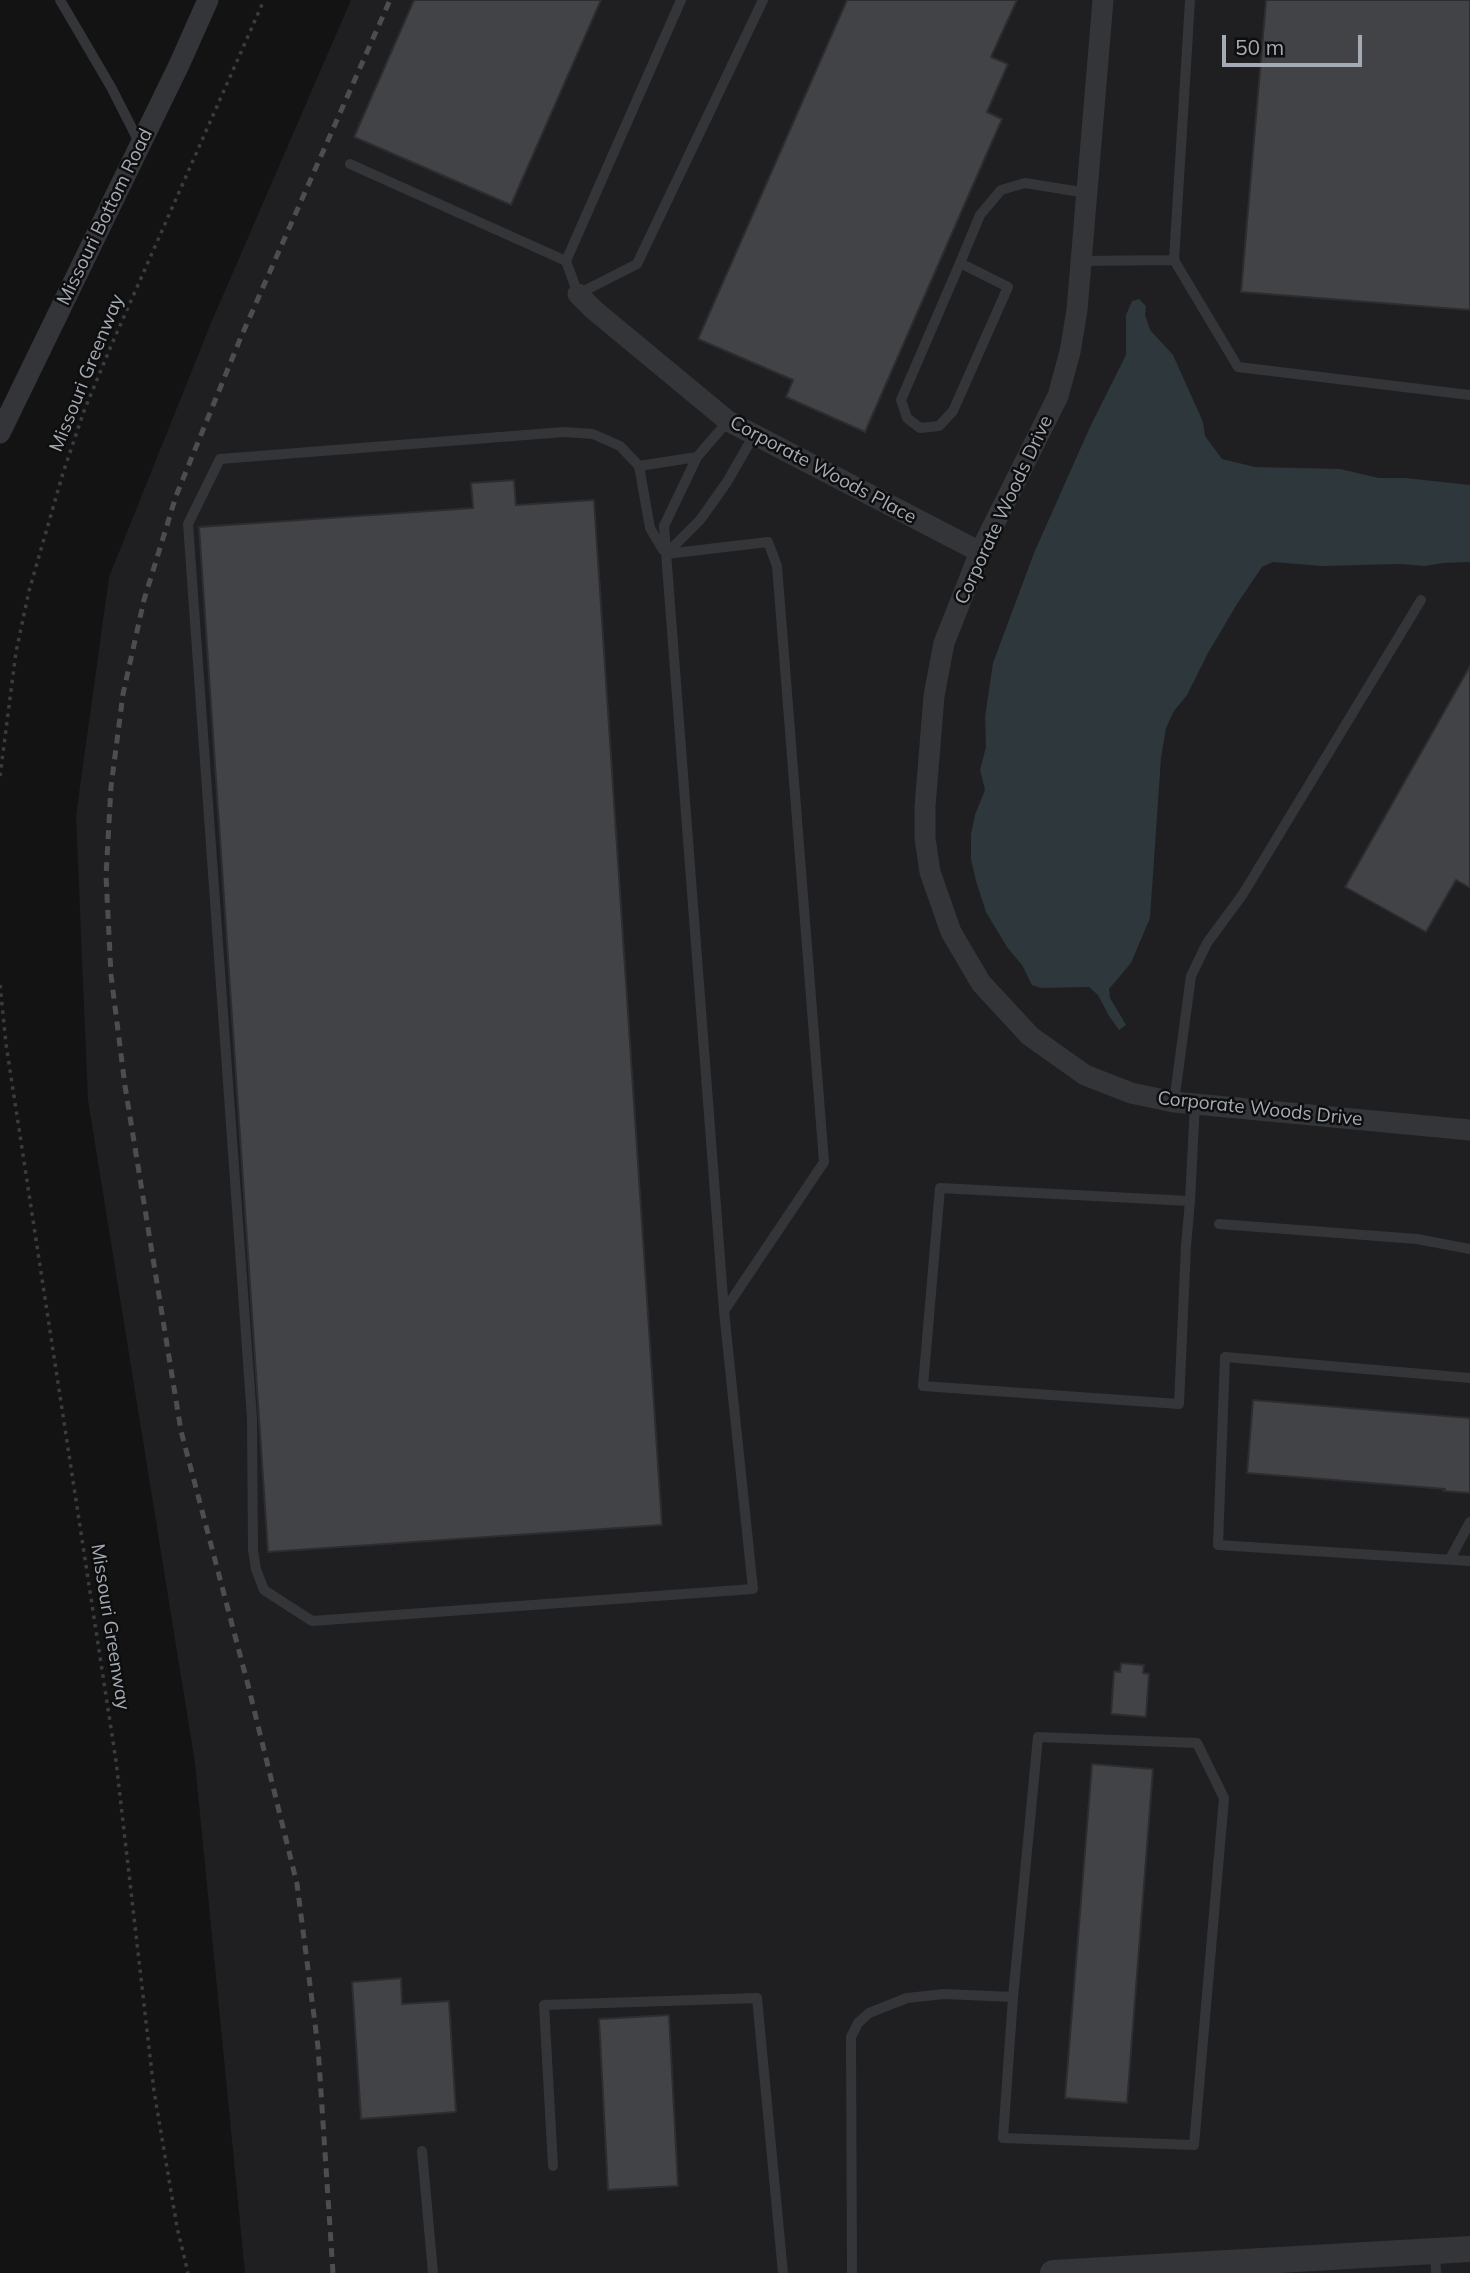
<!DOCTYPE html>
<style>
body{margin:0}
#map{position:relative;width:1470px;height:2273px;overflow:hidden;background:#131314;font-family:Mulish,sans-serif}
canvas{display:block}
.scale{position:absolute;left:1222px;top:35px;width:140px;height:32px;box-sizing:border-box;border:4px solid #a5abb4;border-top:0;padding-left:9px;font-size:21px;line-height:24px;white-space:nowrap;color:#a5abb4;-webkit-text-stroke:5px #0e0e0f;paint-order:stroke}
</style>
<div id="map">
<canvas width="1470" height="2273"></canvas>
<div class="scale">50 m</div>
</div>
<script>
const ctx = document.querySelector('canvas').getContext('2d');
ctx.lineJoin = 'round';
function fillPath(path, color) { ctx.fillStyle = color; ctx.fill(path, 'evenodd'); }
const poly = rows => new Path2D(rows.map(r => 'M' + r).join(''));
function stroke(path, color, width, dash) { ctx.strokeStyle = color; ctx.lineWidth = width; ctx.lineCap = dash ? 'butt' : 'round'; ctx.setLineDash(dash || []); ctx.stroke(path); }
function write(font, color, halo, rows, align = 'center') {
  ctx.font = font + ' Mulish,sans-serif'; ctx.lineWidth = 5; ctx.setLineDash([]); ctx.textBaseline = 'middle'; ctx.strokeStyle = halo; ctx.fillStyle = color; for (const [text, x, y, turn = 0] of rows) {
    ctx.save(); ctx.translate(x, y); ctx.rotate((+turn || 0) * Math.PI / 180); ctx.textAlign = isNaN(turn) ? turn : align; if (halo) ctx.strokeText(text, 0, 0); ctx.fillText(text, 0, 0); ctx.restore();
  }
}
fillPath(poly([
 [351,0,1470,0,1470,2273,245,2273,195,1763,88,1100,76,816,109,577,211,323]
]), '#1f1f21');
fillPath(poly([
 [1139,299,1146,306,1145,315,1150,330,1173,355,1203,422,1205,436,1222,459,1255,467,1340,469,1379,478,1405,478,1470,485,1470,562,1443,563,1425,566,1400,564,1322,566,1273,562,1262,567,1237,604,1208,653,1187,695,1174,711,1166,728,1161,758,1150,918,1131,963,1109,989,1110,998,1126,1025,1119,1030,1109,1016,1098,995,1089,987,1041,988,1032,985,1022,965,1007,947,986,912,976,881,971,859,971,834,975,815,985,790,980,770,986,747,985,717,993,663,1034,553,1090,427,1126,355,1126,315,1132,301]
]), '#2d373c');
const building = poly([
 [414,0,601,0,511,205,354,137,414,0],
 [847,0,1017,0,991,57,1008,64,987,112,1002,119,865,432,786,397,793,380,698,339,847,0],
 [1266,0,1470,0,1470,310,1241,292,1266,0],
 [514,480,516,505,594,500,662,1525,268,1552,199,527,473,508,471,483,514,480],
 [1470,666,1470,888,1456,880,1426,932,1345,887,1470,666],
 [1253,1400,1470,1418,1470,1493,1443,1491,1445,1489,1247,1473,1253,1400],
 [1121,1663,1144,1665,1143,1673,1149,1674,1146,1717,1111,1714,1114,1671,1120,1672,1121,1663],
 [1092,1764,1153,1769,1127,2103,1065,2098,1092,1764],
 [401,1978,402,2004,449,2001,456,2112,361,2119,352,1982,401,1978],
 [669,2015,678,2186,608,2190,599,2019,669,2015]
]);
fillPath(building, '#424347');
stroke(building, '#2d2d30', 2);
stroke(poly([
 [0,776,16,652,29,591,63,473,84,411,111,346,264,0],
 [0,985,6,1044,116,1761,154,2091,177,2227,188,2273]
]), '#3a3c40', 3.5, [3.5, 5]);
stroke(poly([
 [60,0,111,87,140,144],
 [350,164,566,261,578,294,637,264,763,0],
 [1174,260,1238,367,1470,395],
 [566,261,681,0],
 [1081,261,1174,260,1190,0],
 [960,263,1008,287,953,411,939,426,920,428,907,418,901,400,960,263,980,215,1001,190,1025,183,1087,193],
 [697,457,639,466,620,446,593,434,564,432,220,459,188,524,252,1418,253,1550,256,1569,264,1590,312,1621,753,1589,724,1311,664,526,697,457,728,421],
 [639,466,650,528,663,550],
 [666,554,768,542,777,566,824,1162,724,1311],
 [666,554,700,520,727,482,754,435],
 [1174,1102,1191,976,1207,943,1243,894,1421,600],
 [1190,1201,940,1188,923,1386,1179,1404,1186,1246,1190,1201,1195,1104],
 [1219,1224,1417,1239,1470,1249],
 [1470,1378,1225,1357,1218,1545,1470,1561],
 [1450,1559,1470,1522],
 [1038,1737,1197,1743,1224,1798,1194,2145,1003,2138,1013,1997,1038,1737],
 [422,2151,433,2273],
 [553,2166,544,2005,757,1998,783,2273],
 [1435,2251,1436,2273],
 [852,2273,851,2037,858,2023,869,2013,907,1998,944,1994,1013,1997]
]), '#343539', 10);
stroke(poly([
 [1103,0,1077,310,1070,352,1058,396,980,552,944,643,934,696,925,807,925,838,930,872,951,932,981,983,1030,1036,1085,1075,1131,1093,1174,1102,1470,1130],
 [578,294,594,310,728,421,980,552],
 [0,433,179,65,208,0]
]), '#343539', 21);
stroke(poly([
 [1053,2273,1470,2249]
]), '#343539', 26);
stroke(poly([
 [333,2273,318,2047,297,1884,248,1685,181,1431,125,1086,111,975,106,876,111,787,123,694,144,600,176,496,241,337,390,0]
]), '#4b4d52', 5, [9, 7]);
write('19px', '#a5abb4', '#0e0e0f', [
 ["Missouri Bottom Road",105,217,-64],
 ["Missouri Greenway",87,373,-68],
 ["Corporate Woods Place",823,470,28],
 ["Corporate Woods Drive",1004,510,-65],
 ["Corporate Woods Drive",1260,1109,6],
 ["Missouri Greenway",110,1627,81]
]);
</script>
